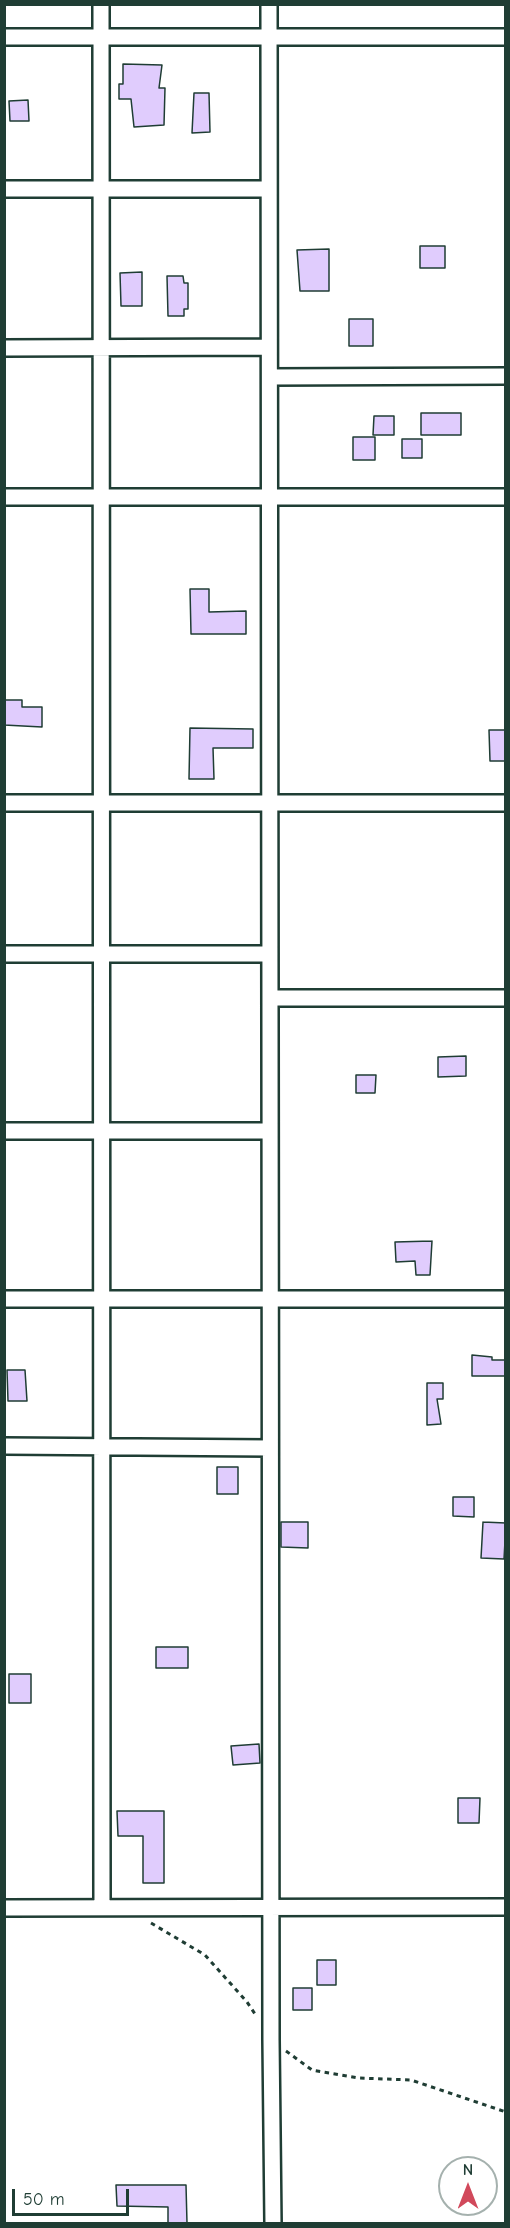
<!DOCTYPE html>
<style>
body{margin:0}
#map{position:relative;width:510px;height:2228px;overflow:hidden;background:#fff;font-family:"Comic Neue",sans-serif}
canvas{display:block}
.frame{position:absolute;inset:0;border:6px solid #1f3d34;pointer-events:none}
.north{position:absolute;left:438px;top:2156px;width:60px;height:60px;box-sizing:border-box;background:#fff;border:2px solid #a5b1ae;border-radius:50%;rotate:0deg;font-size:16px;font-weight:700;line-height:24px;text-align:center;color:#1f3d34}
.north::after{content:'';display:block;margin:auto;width:21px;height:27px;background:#d1495b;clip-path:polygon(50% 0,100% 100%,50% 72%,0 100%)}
.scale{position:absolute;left:12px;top:2189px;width:117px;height:27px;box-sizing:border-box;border:3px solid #1f3d34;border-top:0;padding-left:8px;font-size:18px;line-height:21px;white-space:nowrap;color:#1f3d34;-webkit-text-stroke:4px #fff;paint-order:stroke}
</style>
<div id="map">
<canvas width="510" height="2228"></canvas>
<div class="frame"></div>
<div class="north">N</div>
<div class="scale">50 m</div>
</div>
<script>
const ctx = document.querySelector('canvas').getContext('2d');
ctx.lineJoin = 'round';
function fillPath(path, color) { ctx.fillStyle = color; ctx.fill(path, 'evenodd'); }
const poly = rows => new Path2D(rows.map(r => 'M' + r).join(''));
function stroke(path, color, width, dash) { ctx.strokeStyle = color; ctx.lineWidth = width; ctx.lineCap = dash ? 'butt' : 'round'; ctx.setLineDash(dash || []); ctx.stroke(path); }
const building = poly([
 [123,64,162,65,159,88,165,88,164,125,134,127,131,99,119,99,119,84,123,84,123,64],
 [194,93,209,93,210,132,192,133,194,93],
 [28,100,29,121,10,121,9,101,28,100],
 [420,246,445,246,445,268,420,268,420,246],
 [329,249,329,291,300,291,297,250,329,249],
 [142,272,142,306,121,306,120,273,142,272],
 [167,276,183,276,184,283,188,283,188,309,184,309,184,316,168,316,167,276],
 [349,319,373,319,373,346,349,346,349,319],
 [421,413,461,413,461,435,421,435,421,413],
 [374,416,394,416,394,435,373,435,374,416],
 [353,437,375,437,375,460,353,460,353,437],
 [402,439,422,439,422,458,402,458,402,439],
 [190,589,209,589,209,612,246,611,246,634,191,634,190,589],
 [4,700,22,700,22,707,42,707,42,727,4,725,4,700],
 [190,728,253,729,253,748,213,748,214,779,189,779,190,728],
 [489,730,506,730,506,761,490,761,489,730],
 [466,1056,466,1076,438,1077,438,1057,466,1056],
 [356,1075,376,1075,375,1093,356,1093,356,1075],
 [432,1241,430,1275,416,1275,415,1261,396,1262,395,1242,432,1241],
 [472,1355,492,1357,492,1360,506,1360,506,1376,472,1376,472,1355],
 [7,1370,25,1370,27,1401,8,1401,7,1370],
 [427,1383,443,1383,443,1399,437,1399,441,1424,427,1425,427,1383],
 [217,1467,238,1467,238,1494,217,1494,217,1467],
 [453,1497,474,1497,474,1517,453,1516,453,1497],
 [281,1522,308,1522,308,1548,281,1547,281,1522],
 [483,1522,506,1523,504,1559,481,1558,483,1522],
 [156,1647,188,1647,188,1668,156,1668,156,1647],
 [9,1674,31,1674,31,1703,9,1703,9,1674],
 [259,1744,260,1763,233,1765,231,1746,259,1744],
 [458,1798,480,1798,479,1823,458,1823,458,1798],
 [117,1811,164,1811,164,1883,143,1883,143,1836,118,1836,117,1811],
 [317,1960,336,1960,336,1985,317,1985,317,1960],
 [293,1988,312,1988,312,2010,293,2010,293,1988],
 [116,2185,186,2185,187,2223,168,2223,168,2207,117,2206,116,2185]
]);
fillPath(building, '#e0ccfd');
stroke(building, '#1f3d34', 1.5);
const minor = poly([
 [101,4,102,1908],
 [269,4,271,2040,273,2224],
 [4,37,506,37],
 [4,189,269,189],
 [4,348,269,347],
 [270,377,506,376],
 [4,497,506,497],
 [4,803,506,803],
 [4,954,270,954],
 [270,998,506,998],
 [4,1131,270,1131],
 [4,1299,506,1299],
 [4,1446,270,1448],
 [4,1908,506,1907]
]);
stroke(minor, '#1f3d34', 20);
stroke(poly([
 [151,1923,205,1955,247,2002,255,2014],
 [286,2051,312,2070,358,2078,411,2080,506,2112]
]), '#1f3d34', 3, [4.5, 4.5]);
stroke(minor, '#fff', 15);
</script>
